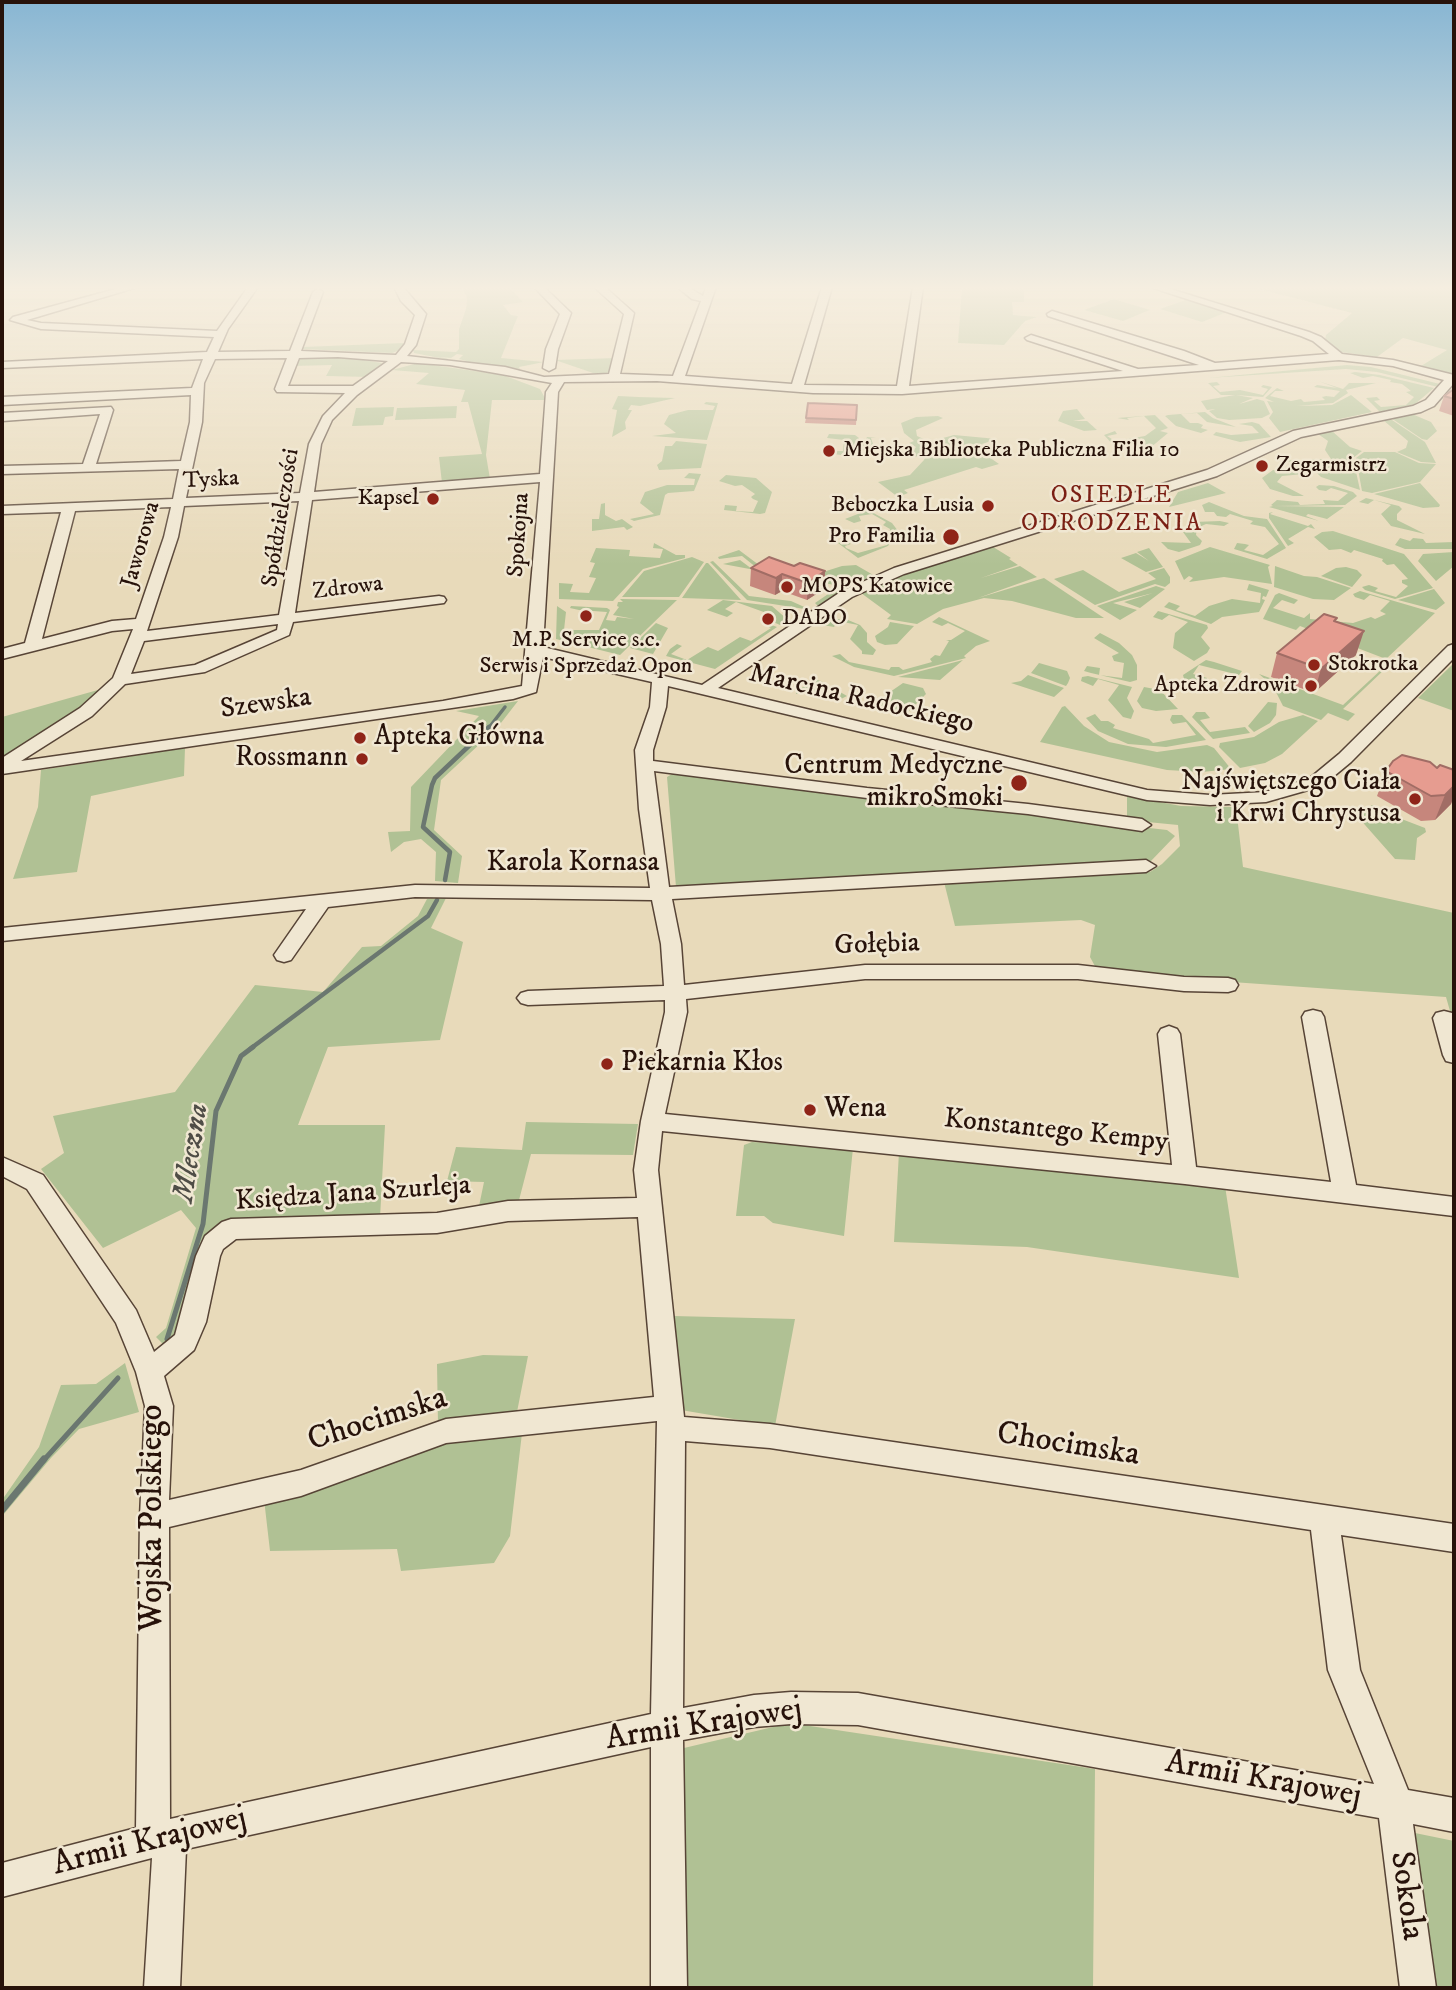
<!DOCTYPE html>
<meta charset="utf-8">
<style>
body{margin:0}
#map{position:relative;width:1456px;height:1990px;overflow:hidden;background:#e8daba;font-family:"IM FELL DW Pica",serif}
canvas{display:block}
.frame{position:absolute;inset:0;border:4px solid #27120a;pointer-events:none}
</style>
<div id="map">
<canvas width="1456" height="1990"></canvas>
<div class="frame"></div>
</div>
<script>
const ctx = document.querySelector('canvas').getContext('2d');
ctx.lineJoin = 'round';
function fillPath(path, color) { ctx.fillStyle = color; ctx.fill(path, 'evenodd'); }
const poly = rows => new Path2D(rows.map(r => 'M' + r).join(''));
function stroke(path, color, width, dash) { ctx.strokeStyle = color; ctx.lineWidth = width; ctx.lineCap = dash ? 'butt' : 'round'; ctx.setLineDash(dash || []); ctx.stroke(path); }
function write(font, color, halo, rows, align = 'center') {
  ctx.font = font + ' "IM FELL DW Pica",serif'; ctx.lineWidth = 5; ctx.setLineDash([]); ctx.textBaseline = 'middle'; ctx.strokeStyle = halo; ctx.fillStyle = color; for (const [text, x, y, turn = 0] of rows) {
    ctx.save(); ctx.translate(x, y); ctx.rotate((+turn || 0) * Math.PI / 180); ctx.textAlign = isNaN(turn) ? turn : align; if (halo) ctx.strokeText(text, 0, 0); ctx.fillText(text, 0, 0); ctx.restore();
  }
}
fillPath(poly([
 [461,287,509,287,523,302,503,305,511,315,518,316,501,358,544,362,519,367,520,369,509,368,459,361,466,361,459,359,463,355,457,354,451,358,439,357,449,359,445,359,414,353,413,350,456,352,459,349,459,329,466,309,467,297],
 [962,287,1024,287,1024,302,1012,302,1013,315,1037,317,1025,321,1004,345,958,343],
 [1251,287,1454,287,1454,374,1421,366,1447,350,1403,338,1377,357,1341,352,1325,340,1326,335,1352,313],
 [1114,299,1150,310,1123,321,1084,310],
 [1188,299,1227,312,1202,322,1160,309],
 [404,343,400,350,392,353,301,349,302,347],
 [304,357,352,358,382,363,370,377,326,376,332,365,293,366,296,358],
 [615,358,610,372,604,374,593,373,555,360],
 [418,363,503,375,540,389,546,400,492,400,486,455,490,479,442,483,439,457,482,454,468,402,461,402,465,390,416,384,429,373,392,370],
 [1347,365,1371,367,1440,384,1438,387,1377,372,1346,369,1208,378],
 [1355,372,1380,375,1434,388,1415,404,1380,412,1366,398,1377,397,1380,400,1374,401,1381,407,1406,405,1414,397,1406,392,1411,391,1402,384,1390,382,1391,380,1373,376,1363,378,1350,373],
 [1318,381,1343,389,1349,383,1376,383,1346,390,1348,393,1333,403,1297,406,1332,405,1351,395,1372,412,1280,432,1269,418,1273,412,1267,401,1274,402,1265,398,1277,388,1284,391,1275,391,1270,396,1291,401,1301,399,1304,402,1325,400,1322,397,1326,396,1334,397,1340,391,1314,387,1317,385,1337,388],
 [1217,382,1220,385,1213,386,1220,392,1240,390,1263,395,1268,389,1261,387,1263,385,1272,387,1263,397,1236,395,1253,398,1239,404,1257,399,1264,401,1270,414,1262,418,1229,420,1217,418,1209,411,1215,409,1207,410,1201,401,1235,395,1221,395,1208,383],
 [618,396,638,397,675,398,640,406,631,405,628,410,632,410,625,422,626,429,612,437,617,410,612,409],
 [706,402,718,403,707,440,652,436,676,433,664,424,669,415,688,410,713,410,715,406,704,404],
 [457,406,456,418,395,420,397,408],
 [394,407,393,416,385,417,383,425,352,426,356,408],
 [1077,409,1085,419,1073,421,1087,421,1097,430,1084,431,1058,421,1063,411],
 [1205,412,1213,418,1236,427,1207,422,1197,413,1181,414,1190,423,1198,423,1203,425,1201,428,1208,430,1201,433,1176,426,1165,416,1168,415],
 [1412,414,1431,422,1437,431,1427,440,1422,439,1391,418],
 [1155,415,1168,428,1160,431,1168,433,1150,448,1115,447,1104,435,1115,431,1117,434,1107,436,1115,441,1145,436,1156,428,1144,416,1127,418,1129,420,1117,418],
 [938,416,943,418,916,430,917,436,926,440,919,456,913,457,887,453,883,451,888,449,894,450,892,452,895,454,910,455,916,447,909,443,914,441,904,433,901,423,916,417],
 [1389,418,1425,442,1436,463,1421,462,1397,452,1406,448,1408,441,1383,420],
 [1252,422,1259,424,1271,437,1240,442,1213,435,1216,432,1231,435,1259,433,1252,426,1239,424],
 [1332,431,1350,447,1362,451,1353,458,1360,490,1321,477,1303,459,1331,459,1325,450,1328,441,1318,434],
 [829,434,855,435,859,438,859,441,865,441,867,437,876,438,871,438,873,444,870,450,845,452,841,455,833,454,833,451,843,451,844,440,827,438],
 [954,435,997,439,982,444,989,457,999,464,982,469,976,467,904,490,908,493,898,497,878,482,910,475,924,460,932,441],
 [676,441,707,444,701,468,659,470,657,465,662,461,665,446,672,446],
 [1364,452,1395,452,1419,463,1436,464,1420,482,1372,493,1362,491,1356,458],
 [1293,460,1304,474,1282,476,1277,482,1304,496,1293,496,1270,489,1262,478,1273,470,1297,469,1292,462,1282,461],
 [689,473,701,474,694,491,668,493,665,495,660,515,634,521,630,519,654,514,640,503,645,492,667,485,694,485,695,479,684,478],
 [726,475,756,478,772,492,765,513,760,514,724,510,725,505,737,506,736,511,753,512,758,501,753,499,751,497,755,494,742,485,735,486,719,481],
 [1208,483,1226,493,1169,507,1178,492],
 [1420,483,1440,505,1439,507,1423,508,1374,494],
 [1319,485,1334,486,1353,492,1357,496,1345,505,1274,506,1344,507,1327,519,1308,514,1306,516,1319,521,1269,507,1273,506,1271,505,1277,500,1298,502,1300,505,1325,504,1323,500,1338,501,1348,493,1331,488,1326,491,1319,490,1316,487],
 [1366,498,1399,506,1402,509,1397,514,1397,520,1425,534,1391,526,1381,514,1391,505,1374,500,1368,504,1359,502],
 [1209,502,1244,516,1267,519,1286,548,1267,559,1234,549,1237,543,1245,544,1249,545,1244,550,1263,555,1279,544,1265,527,1250,524,1253,521,1230,514,1226,517,1217,516,1214,512,1205,512,1202,505],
 [605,503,605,515,616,521,622,519,633,527,627,530,624,527,592,531,592,519,599,519,601,504],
 [868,510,892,523,898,531,888,546,858,558,838,543,846,541,851,544,845,546,846,548,858,553,887,545,890,529,883,525,886,522,872,514,859,516,861,521,854,523,845,519],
 [1273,512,1270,514,1308,526,1311,524,1315,529,1308,527,1288,539,1294,543,1288,546,1269,518,1269,513],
 [1220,521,1229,523,1224,526,1206,524,1197,528,1196,535,1202,541,1200,545,1179,552,1168,549,1161,542,1191,543,1183,532,1194,522],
 [1333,531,1404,554,1433,588,1395,599,1365,590,1362,587,1369,585,1378,588,1375,591,1396,597,1408,586,1402,583,1402,580,1408,579,1394,564,1387,565,1382,561,1383,559,1354,550,1351,553,1341,549,1329,550,1314,537,1322,532],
 [1400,538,1410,541,1413,538,1423,539,1426,543,1454,542,1454,549,1405,549,1395,545],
 [654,543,676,555,685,555,685,558,643,569,613,601,559,599,559,583,573,584,570,592,589,593,596,578,589,577,595,563,590,562,596,548,630,550,629,556,660,558,663,549,653,548],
 [990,545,1011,558,1009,559,1018,565,981,578,1020,566,1037,577,978,598,1044,578,1104,618,1076,618,1012,601,984,598,943,609,917,624,887,619,891,615,861,593,925,566],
 [1210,547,1270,565,1268,567,1272,584,1224,577,1189,582,1193,578,1189,576,1184,580,1175,561],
 [1149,548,1163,567,1146,572,1121,558,1136,553,1149,561,1137,552],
 [739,550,759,565,820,573,842,566,856,565,875,576,845,588,818,606,815,603,840,586,723,564,740,560,752,569,757,568,742,556,719,559,718,557],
 [1454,552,1454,566,1436,581,1418,561,1423,554],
 [692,557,704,562,679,597,622,597,644,571],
 [713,561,749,596,791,601,811,610,747,600,710,562],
 [706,563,708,563,741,600,682,598],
 [1275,566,1304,576,1317,577,1351,588,1334,600,1313,599,1274,587],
 [1346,567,1357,570,1362,575,1352,587,1321,576,1336,568],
 [1164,568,1170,577,1170,583,1165,587,1155,584,1095,605,1054,579,1083,570,1119,592,1156,579,1148,573],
 [1249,584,1269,590,1266,597,1263,596,1262,599,1265,600,1259,612,1222,617,1211,624,1164,607,1169,602,1180,606,1176,610,1195,616,1209,606,1232,599,1260,603,1261,593,1247,590],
 [1156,586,1165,589,1140,608,1124,602,1153,593,1113,603,1137,610,1120,620,1097,606],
 [1434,589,1445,603,1436,610,1398,600],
 [1360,591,1435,613,1386,659,1300,626,1296,630,1263,619,1275,595,1279,593,1298,600,1294,604,1282,600,1273,608,1304,618,1310,613,1310,619,1353,623,1371,617,1375,619,1386,614,1380,611,1390,601,1370,595,1364,600,1355,597,1353,594],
 [620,599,677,600,620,655,556,639,557,606,566,612,564,630,599,630,607,612,579,610,570,608,571,606,607,608,610,610,606,620,615,621,617,617,634,619,613,615,619,607,617,606,618,602,623,602],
 [723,600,772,606,788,620,780,625,771,621,774,619,772,615,736,602,725,609,733,613,727,617,707,610],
 [1158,611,1207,625,1208,628,1201,637,1210,648,1207,653,1194,661,1173,648,1175,633,1188,622,1169,615,1162,620,1153,617],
 [939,617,990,641,976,646,964,656,966,658,894,676,854,667,832,656,840,654,849,662,889,670,891,667,899,667,903,670,932,662,930,659,935,655,940,656,949,641,946,640,951,640,965,631,948,623,942,626,932,622],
 [825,618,848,620,860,625,867,633,867,642,876,650,873,655,862,654,862,651,850,639,858,625,838,621,834,627,817,624],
 [890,622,914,626,897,644,885,645,877,642,875,636,888,627],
 [656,623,668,628,653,654,630,648],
 [766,623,777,627,715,669,666,656,670,649,677,644,682,646,671,654,687,660,708,647,718,651,740,637,751,641,771,628,764,625],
 [1100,633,1119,643,1132,655,1137,665,1137,680,1130,682,1091,673,1084,671,1087,666,1100,668,1099,675,1122,678,1124,663,1114,661,1112,656,1119,653,1094,638],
 [963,660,940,680,898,677],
 [1206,660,1214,662,1242,671,1239,675,1199,665,1193,674,1207,678,1204,683,1197,684,1184,679,1183,675],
 [1039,663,1067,671,1070,678,1068,683,1066,686,1031,673],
 [1454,663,1454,711,1418,698],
 [1384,665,1395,669,1386,668,1343,709,1355,714,1348,721,1328,713,1321,720,1283,706,1273,686,1259,674,1343,705,1382,669,1376,667],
 [1028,675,1064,688,1054,697,1011,683,1021,681],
 [1088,676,1132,687,1127,698,1134,711,1131,719,1123,717,1108,700,1119,685,1098,679,1093,686,1081,681,1082,677],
 [817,680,821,681,847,696,839,700,806,693,796,694,797,690],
 [903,683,923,688,926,694,905,715,874,708,892,695,890,692],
 [1144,687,1160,690,1178,709,1156,711,1142,708,1137,701],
 [105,688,90,703,2,759,2,717],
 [518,701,497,728,441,780,434,830,462,856,458,883,435,881,436,852,421,839,404,842,391,852,388,832,410,831,411,787,479,716,456,711],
 [1268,702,1277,703,1276,715,1270,723,1254,732,1248,726],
 [1065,706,1084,726,1109,742,1157,752,1207,745,1214,748,1231,769,1202,772,1167,770,1040,742,1062,707],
 [1196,712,1205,712,1210,718,1200,720,1210,732,1245,727,1250,733,1213,739,1192,717],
 [1095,714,1101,721,1108,721,1115,725,1113,728,1149,739,1153,743,1196,735,1186,722,1173,724,1170,720,1172,715,1182,715,1206,740,1166,747,1128,744,1098,731,1086,718],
 [1303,715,1318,721,1282,754,1265,763,1240,768,1219,747,1220,743,1254,737,1279,722],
 [185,748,184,776,91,796,77,872,13,879,38,807,41,770],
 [672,774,1167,830,1175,836,1150,862,676,887,667,777],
 [1127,796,1181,806,1236,807,1243,867,1454,913,1454,1025,1446,997,1189,979,1096,968,1090,957,1095,925,1081,920,955,926,944,882,1115,872,1150,872,1162,864,1180,846,1178,825,1127,820],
 [1372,805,1386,813,1425,828,1426,832,1417,838,1415,860,1395,859,1358,817],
 [446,898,431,928,463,942,440,1040,328,1047,298,1125,385,1125,380,1218,232,1221,217,1225,208,1238,179,1335,165,1346,156,1337,166,1328,196,1228,181,1210,103,1248,41,1169,64,1153,53,1116,175,1092,255,985,323,992,362,947,381,946,418,916,427,899],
 [526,1122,638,1124,633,1155,531,1154,518,1204,478,1211,484,1182,447,1181,456,1147,522,1150],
 [752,1142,853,1148,844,1236,773,1223,764,1216,736,1216,744,1145],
 [899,1152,1225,1186,1239,1278,1027,1247,894,1242],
 [673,1316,795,1319,775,1426,681,1410],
 [483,1355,528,1356,516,1417,438,1424,437,1364],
 [125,1363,139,1412,79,1429,51,1458,4,1514,2,1520,2,1500,39,1447,61,1385,96,1384],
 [522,1433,510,1536,494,1563,401,1571,397,1549,270,1551,264,1499,418,1446],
 [790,1723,1095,1769,1093,1988,686,1988,684,1748],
 [1415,1833,1454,1841,1454,1988,1437,1988]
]), '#b0c194');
stroke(poly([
 [2,287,5,287]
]), '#6b7770', 2.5);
stroke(poly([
 [488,729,505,707]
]), '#6b7770', 3.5);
stroke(poly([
 [445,880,450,852,423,827,432,785,435,778,489,727],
 [250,1049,428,916,437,900]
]), '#6b7770', 4.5);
stroke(poly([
 [167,1339,203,1224,216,1111,241,1056,253,1047],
 [43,1461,118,1378]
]), '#6b7770', 5);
stroke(poly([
 [2,1510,44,1459]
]), '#6b7770', 7);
const minor = poly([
 [123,287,138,287,27,320,41,323,217,331,248,287,258,287,228,329,218,352,290,351,313,292,318,289,323,292,301,351,396,355,405,344,415,315,401,301,395,289,403,287,426,314,416,345,407,356,505,367,544,377,609,374,624,314,594,287,605,287,634,313,620,374,673,376,701,301,692,299,677,287,688,287,703,296,706,287,716,287,685,376,792,384,822,287,832,287,804,385,897,386,913,287,923,287,909,386,1123,371,1027,340,1025,338,1031,335,1138,369,1199,365,1048,316,1047,314,1052,311,1184,351,1215,363,1329,354,1313,341,1301,336,1150,287,1164,287,1309,332,1321,337,1342,354,1393,360,1454,375,1454,383,1434,406,1421,412,1301,437,1217,476,904,574,852,597,718,688,1147,790,1210,795,1266,792,1310,778,1339,754,1448,646,1454,644,1454,658,1351,762,1322,786,1266,802,1210,805,1147,800,668,686,666,707,653,750,653,761,867,788,1028,804,1142,819,1151,825,1142,831,1028,814,867,798,654,771,669,887,1146,860,1156,866,1146,872,672,899,681,944,684,985,865,965,1078,965,1184,977,1228,978,1235,980,1238,985,1235,990,1228,992,1184,991,1078,979,865,979,686,999,687,1012,665,1114,1172,1165,1158,1034,1161,1029,1169,1026,1177,1029,1180,1034,1196,1167,1331,1182,1302,1017,1305,1012,1313,1010,1321,1012,1324,1017,1356,1185,1454,1197,1454,1216,1185,1184,662,1131,658,1170,684,1417,770,1424,1454,1524,1454,1552,1341,1535,1360,1670,1408,1790,1454,1798,1454,1832,1413,1824,1436,1988,1400,1988,1379,1818,858,1725,791,1724,754,1727,683,1740,687,1988,651,1988,651,1747,186,1849,180,1988,144,1988,152,1858,2,1897,2,1863,136,1828,140,1517,145,1406,136,1372,116,1323,27,1189,2,1176,2,1157,43,1175,136,1310,154,1352,175,1335,196,1256,205,1236,222,1222,231,1219,437,1213,508,1201,637,1198,634,1170,641,1121,665,1012,665,1000,528,1005,521,1003,517,998,521,993,528,991,664,986,661,944,652,900,415,897,328,907,291,960,284,962,277,960,274,955,306,909,2,941,2,928,415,885,650,888,639,809,635,750,650,707,652,682,543,657,536,692,513,699,2,774,2,758,80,708,113,678,133,629,112,631,2,659,2,649,25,643,61,512,2,514,2,506,173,499,179,469,2,474,2,466,83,464,100,414,2,421,2,413,111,407,113,410,96,464,181,461,190,422,191,395,2,405,2,397,192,388,203,359,2,368,2,362,207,352,214,337,41,329,10,320,13,317,123,287],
 [338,357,388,361,353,386,288,386,299,358,338,357],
 [287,358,275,389,277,392,345,393,323,416,309,444,300,493,186,498,202,422,204,383,215,359,287,358],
 [1339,360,1393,366,1444,380,1426,400,1413,406,1293,431,1207,470,894,568,842,591,702,685,543,647,558,392,564,382,657,381,813,393,902,394,1339,360],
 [401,362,450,365,552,383,546,392,540,474,314,492,321,444,332,420,357,395,401,362],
 [540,482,522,686,443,701,21,761,92,716,125,684,205,672,289,635,293,622,444,603,446,600,444,597,439,596,295,613,312,500,540,482],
 [299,501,279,615,147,631,178,537,184,506,299,501],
 [171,507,164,537,136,619,112,621,42,639,75,511,171,507],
 [278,624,277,630,195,665,131,674,144,641,278,624],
 [638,1217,654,1397,446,1419,301,1470,169,1500,173,1406,164,1376,194,1350,206,1322,220,1256,223,1249,236,1239,437,1233,508,1221,638,1217],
 [657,1421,651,1714,170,1819,169,1527,301,1496,446,1443,657,1421],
 [685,1441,770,1448,1311,1530,1328,1670,1374,1784,858,1693,791,1692,754,1695,683,1708,685,1441],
 [534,287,544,287,571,313,558,349,555,368,549,371,543,368,546,349,560,314,534,287],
 [1444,1011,1452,1013,1454,1017,1454,1063,1446,1061,1443,1055,1433,1018,1436,1013,1444,1011]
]);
stroke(minor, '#574436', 3);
fillPath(minor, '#f0e7d2');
fillPath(poly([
 [1454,389,1454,416,1439,411,1444,396],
 [857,405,856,425,805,423,806,418],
 [794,566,825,571,824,589,807,600,782,591,775,595,750,586,751,568],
 [1336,621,1356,655,1314,693,1271,677,1277,653],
 [1437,768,1454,770,1454,795,1451,804,1435,820,1421,821,1377,796,1386,771]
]), '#c6867c');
fillPath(poly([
 [825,571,824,589,807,600,808,583],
 [782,574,782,591,775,595,776,578],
 [1364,631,1356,655,1314,693,1321,669],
 [1454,786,1454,795,1451,804,1435,820,1445,795]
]), '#a16d65');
const building = poly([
 [1454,389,1454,399,1444,396,1454,389],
 [808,403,857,405,856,420,806,418,808,403],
 [769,557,794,566,800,563,825,571,808,583,782,574,776,578,751,568,769,557],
 [1324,614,1337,618,1334,621,1364,631,1321,669,1277,653,1324,614],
 [1402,755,1430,762,1437,768,1440,765,1454,770,1454,786,1445,795,1431,796,1386,771,1393,761,1402,755]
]);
fillPath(building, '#e69c90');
stroke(building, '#a16d65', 2);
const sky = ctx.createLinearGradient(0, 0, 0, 565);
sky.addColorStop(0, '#88b6d3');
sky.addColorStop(0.51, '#f5eee0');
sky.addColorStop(1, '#f5eee000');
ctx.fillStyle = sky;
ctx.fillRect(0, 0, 1456, 565);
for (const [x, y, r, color] of [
 [829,451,7,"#8f2418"],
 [1262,466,7,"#8f2418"],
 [433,499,7,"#8f2418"],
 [988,506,7,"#8f2418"],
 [951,537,9,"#8f2418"],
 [787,587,7,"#8f2418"],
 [586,616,7,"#8f2418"],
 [768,619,7,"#8f2418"],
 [1314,665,7,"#8f2418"],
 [1311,686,7,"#8f2418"],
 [360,738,7,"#8f2418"],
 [362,759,7,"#8f2418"],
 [1019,783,9,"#8f2418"],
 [1415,799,7,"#8f2418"],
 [607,1064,7,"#8f2418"],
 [810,1110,7,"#8f2418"]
]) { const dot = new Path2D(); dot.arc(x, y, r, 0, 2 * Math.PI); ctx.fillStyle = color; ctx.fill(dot); stroke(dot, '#f0e7d2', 2.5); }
write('23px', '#27120a', '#f0e7d2', [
 ["Miejska Biblioteka Publiczna Filia 10",843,451],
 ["Zegarmistrz",1276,466],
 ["Kapsel",419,499,"right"],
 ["Beboczka Lusia",974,506,"right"],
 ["Pro Familia",935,537,"right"],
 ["MOPS Katowice",801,587],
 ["DADO",782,619],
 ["M.P. Service s.c.",586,641,"center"],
 ["Serwis i Sprzedaż Opon",586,667,"center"],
 ["Stokrotka",1328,665],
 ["Apteka Zdrowit",1297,686,"right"]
], 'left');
write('23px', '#27120a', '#f0e7d2', [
 ["Tyska",211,481,-3],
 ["Spółdzielczości",282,518,-81],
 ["Spokojna",520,535,-86],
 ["Jaworowa",142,545,-74],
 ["Zdrowa",348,589,-7]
]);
ctx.letterSpacing = '2px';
write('24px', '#7a1f14', '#f0e7d2', [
 ["OSIEDLE",1112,497],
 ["ODRODZENIA",1112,525]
]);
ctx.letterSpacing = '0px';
write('28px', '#27120a', '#f0e7d2', [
 ["Marcina Radockiego",861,700,13],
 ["Szewska",266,705,-8],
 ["Karola Kornasa",573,864],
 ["Gołębia",877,946,-2],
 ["Konstantego Kempy",1056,1132,6],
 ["Księdza Jana Szurleja",353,1195,-4]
]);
write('28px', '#27120a', '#f0e7d2', [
 ["Apteka Główna",374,738],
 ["Rossmann",348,759,"right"],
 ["Centrum Medyczne",1003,767,"right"],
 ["mikroSmoki",1003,799,"right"],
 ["Najświętszego Ciała",1401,783,"right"],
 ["i Krwi Chrystusa",1401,815,"right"],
 ["Piekarnia Kłos",621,1064],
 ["Wena",824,1110]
], 'left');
write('italic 30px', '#4f4d46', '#f0e7d2', [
 ["Mleczna",193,1153,-81]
]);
write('33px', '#27120a', '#f0e7d2', [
 ["Chocimska",378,1421,-18],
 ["Chocimska",1068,1446,9],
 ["Wojska Polskiego",154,1518,-90],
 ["Armii Krajowej",704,1726,-9],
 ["Armii Krajowej",1263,1781,10],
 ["Armii Krajowej",150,1843,-14],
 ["Sokola",1405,1896,82]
]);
</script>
